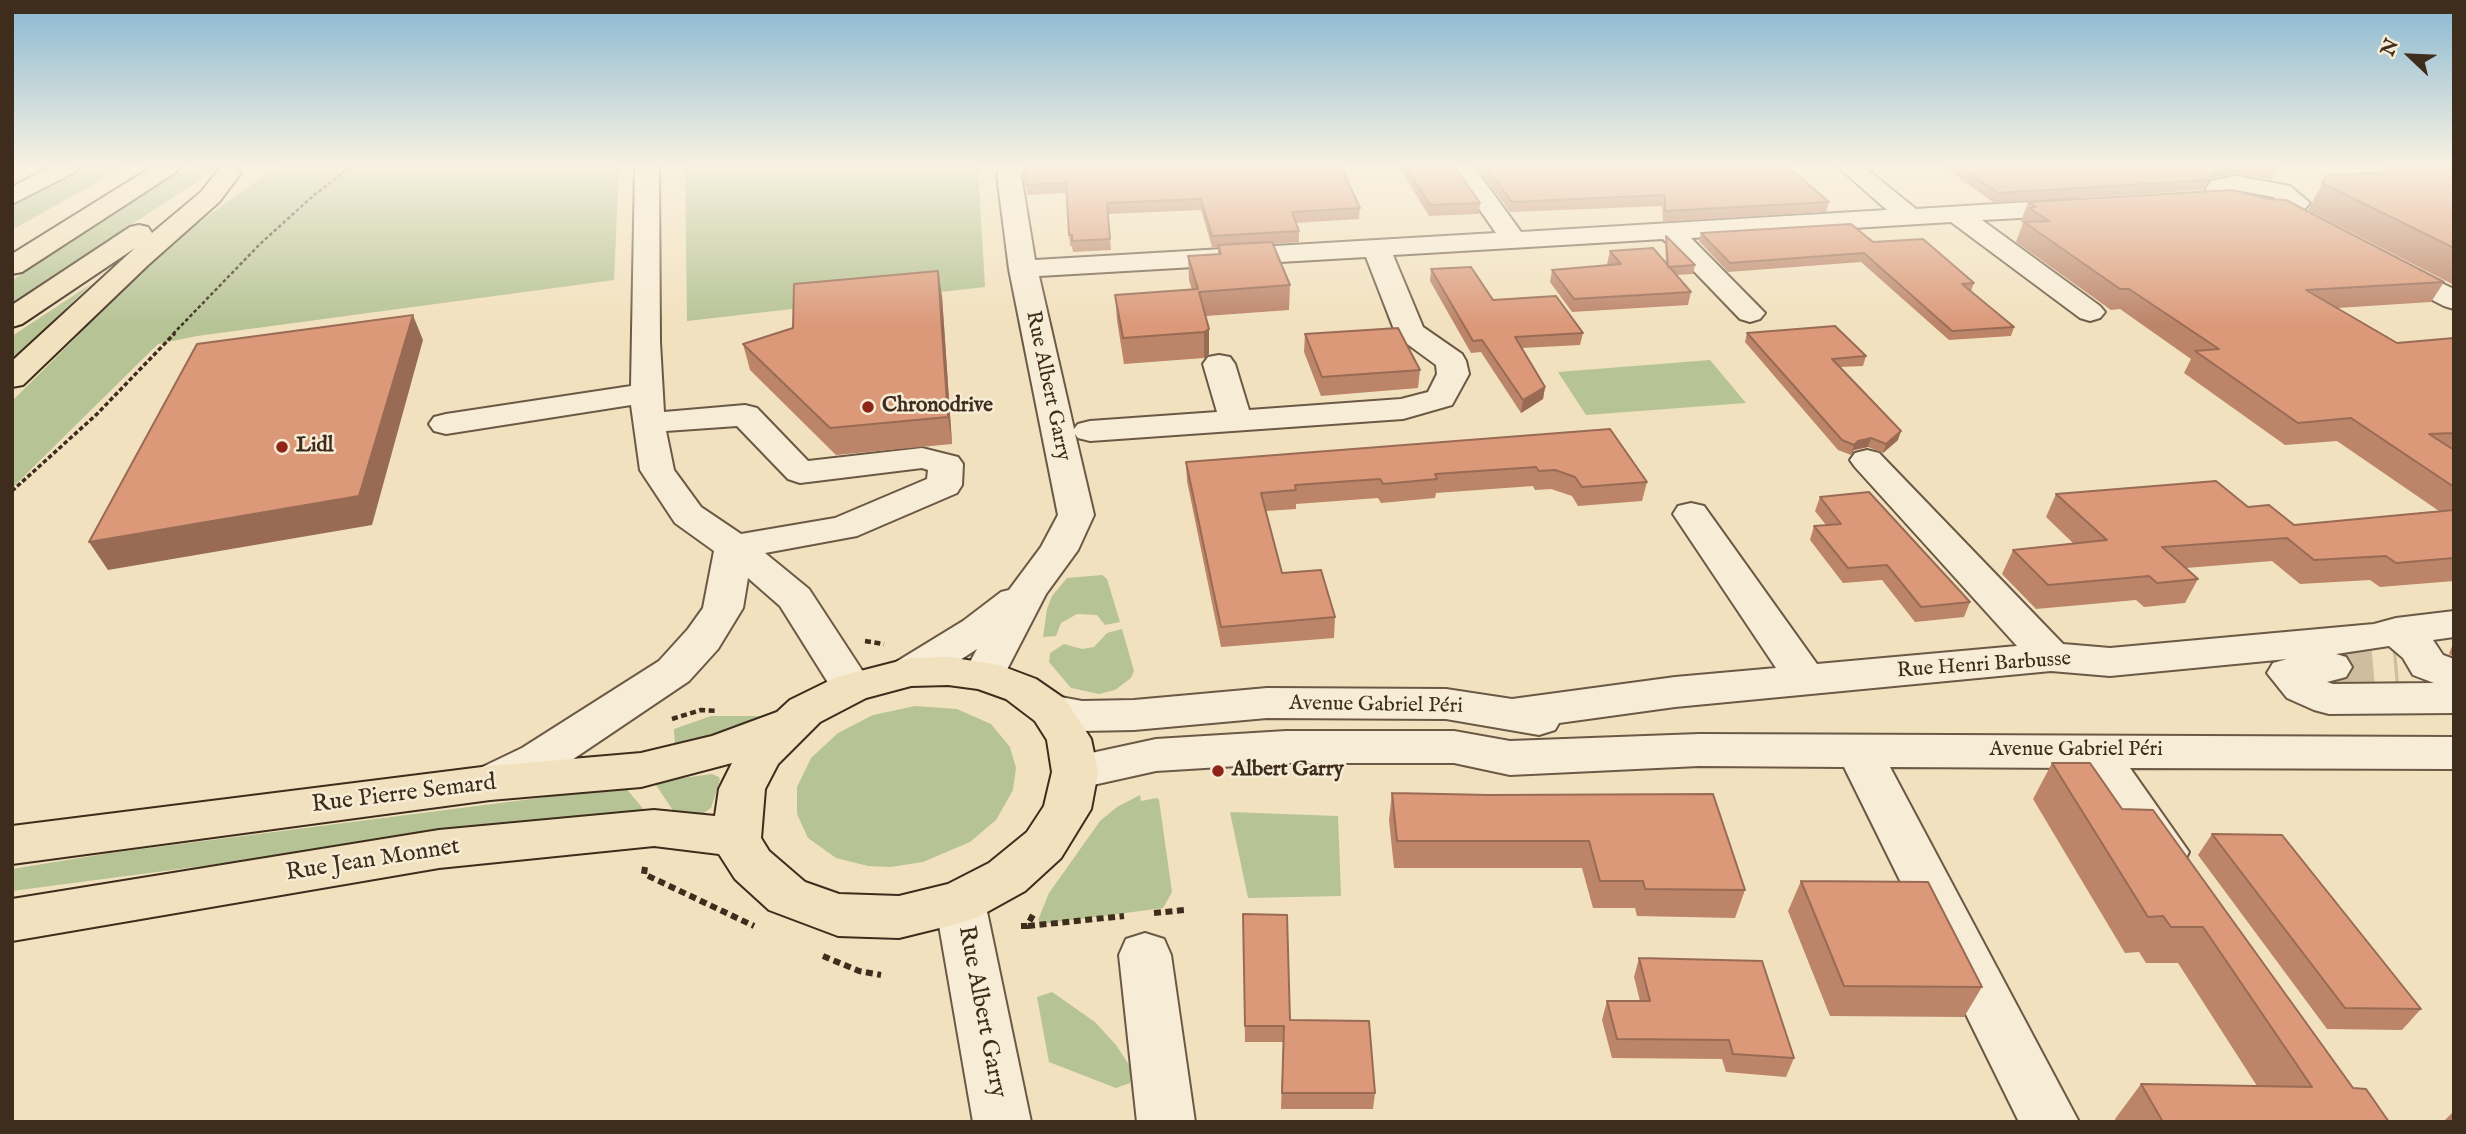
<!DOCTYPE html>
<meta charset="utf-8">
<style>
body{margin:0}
#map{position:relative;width:2466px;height:1134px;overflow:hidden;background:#f2e1be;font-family:"IM FELL English",serif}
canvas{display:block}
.frame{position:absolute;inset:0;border:14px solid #3e2c1d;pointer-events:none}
.north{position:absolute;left:2375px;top:21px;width:70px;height:70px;-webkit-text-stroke:5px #f7ecd5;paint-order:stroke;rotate:293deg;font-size:19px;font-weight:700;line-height:28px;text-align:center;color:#3e2c1d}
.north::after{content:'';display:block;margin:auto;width:24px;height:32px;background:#3e2c1d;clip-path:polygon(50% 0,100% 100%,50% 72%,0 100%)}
</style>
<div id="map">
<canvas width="2466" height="1134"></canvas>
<div class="frame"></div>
<div class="north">N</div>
</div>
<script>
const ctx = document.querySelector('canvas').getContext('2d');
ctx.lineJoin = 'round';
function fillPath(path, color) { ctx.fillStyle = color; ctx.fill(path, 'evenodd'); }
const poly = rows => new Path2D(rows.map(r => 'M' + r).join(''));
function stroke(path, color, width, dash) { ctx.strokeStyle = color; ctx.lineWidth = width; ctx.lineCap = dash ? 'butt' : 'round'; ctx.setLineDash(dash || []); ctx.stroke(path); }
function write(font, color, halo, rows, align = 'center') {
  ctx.font = font + ' "IM FELL English",serif'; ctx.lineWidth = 5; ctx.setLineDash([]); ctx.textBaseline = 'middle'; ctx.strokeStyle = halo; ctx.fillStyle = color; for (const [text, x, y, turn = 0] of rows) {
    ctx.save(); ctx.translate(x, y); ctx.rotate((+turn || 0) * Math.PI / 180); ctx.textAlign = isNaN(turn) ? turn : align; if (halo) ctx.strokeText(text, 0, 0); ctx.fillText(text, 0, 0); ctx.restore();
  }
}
fillPath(poly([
 [79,167,125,167,12,230,12,204],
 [188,167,219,167,12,303,12,280],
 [276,167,619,167,614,280,197,336,158,344,12,488,12,401,174,240],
 [685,167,978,167,985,287,687,321],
 [91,284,12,361,12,336],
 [1710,360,1746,403,1586,415,1558,372],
 [1102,575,1107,579,1120,622,1105,625,1097,615,1077,614,1061,623,1056,636,1043,637,1047,609,1052,596,1067,578],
 [1122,629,1134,671,1131,678,1115,690,1099,694,1071,688,1049,662,1050,653,1064,644,1082,649,1094,647,1107,633],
 [915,706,957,709,991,724,1010,747,1016,768,1013,790,996,820,970,842,923,862,890,867,868,866,836,858,808,838,797,814,797,787,811,758,838,733,873,715],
 [711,716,762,716,744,726,675,747,674,729],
 [712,774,719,777,720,780,711,808,701,815,674,812,654,782],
 [625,787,645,811,447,834,12,891,12,869,110,853],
 [1140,795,1141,801,1157,798,1159,800,1172,892,1163,908,1042,924,1038,920,1049,893,1100,821,1117,807],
 [1230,812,1338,816,1341,896,1248,898],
 [1052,992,1095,1022,1116,1045,1133,1071,1130,1083,1116,1088,1049,1062,1037,997]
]), '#b6c395');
stroke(poly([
 [2331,667,2397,661]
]), '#cebd9e', 42, [42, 21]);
const minor = poly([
 [50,167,79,167,75,172,12,204,12,187,50,167],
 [635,167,659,167,660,342,664,412,745,405,757,408,808,461,922,448,958,457,963,464,962,485,957,493,857,536,765,553,809,589,873,687,867,697,852,702,837,697,780,606,748,578,743,608,718,649,689,681,554,772,490,800,474,795,467,783,474,771,522,748,659,661,688,629,703,608,714,551,675,523,640,470,631,405,446,434,434,431,429,424,434,417,446,414,631,386,635,167],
 [737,426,788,479,800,483,922,468,928,470,927,479,835,518,741,534,701,507,674,470,666,431,737,426],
 [999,167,1023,167,1021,175,1035,260,1496,233,1450,167,1474,167,1521,232,1887,210,1838,167,1864,167,1916,209,2077,199,2086,202,2090,207,2086,212,2077,215,1982,220,2100,306,2105,312,2100,318,2090,321,2080,318,1951,222,1691,238,1765,313,1760,319,1750,322,1740,319,1663,239,1393,255,1423,327,1462,354,1466,361,1469,374,1452,405,1403,419,1090,441,1078,438,1075,434,1094,515,1078,550,1046,594,999,685,984,689,969,685,963,675,977,649,926,682,911,686,896,682,890,672,896,662,963,621,1001,592,1009,590,1041,547,1058,515,1009,269,997,175,999,167],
 [1366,257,1395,332,1399,338,1436,365,1437,374,1428,392,1401,399,1249,410,1235,364,1230,357,1219,355,1208,357,1203,364,1217,412,1090,421,1078,424,1074,429,1039,276,1366,257],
 [2236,176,2290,186,2310,203,2300,214,2283,218,2259,216,2225,207,2211,198,2206,189,2211,181,2236,176],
 [2236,190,2273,197,2280,202,2243,196,2234,191,2236,190],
 [2390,259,2454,289,2454,309,2444,306,2380,273,2376,267,2380,261,2390,259],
 [1867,450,1879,453,2063,644,2110,648,2374,624,2396,618,2454,611,2454,637,2433,640,2443,655,2454,659,2454,713,2329,714,2314,710,2287,698,2267,673,2273,663,2287,659,2110,676,2051,671,1675,707,1559,723,1555,730,1539,735,1446,719,1267,718,1134,730,1082,731,1035,721,1028,710,1035,699,1050,695,1082,701,1134,700,1267,688,1446,689,1512,699,1675,677,1776,668,1673,514,1678,506,1691,503,1704,506,1817,664,2017,646,1855,467,1850,460,1855,453,1867,450],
 [2389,646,2403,658,2413,675,2434,683,2333,684,2327,682,2346,677,2352,667,2346,657,2336,654,2389,646],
 [1286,731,1454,731,1510,741,1699,734,2454,737,2454,769,2130,768,2189,852,2182,866,2165,871,2148,866,2081,768,1890,767,2079,1122,2019,1122,1844,767,1699,766,1510,775,1454,763,1286,763,1156,771,1075,789,1059,784,1052,772,1059,760,1156,739,1286,731],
 [960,881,978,887,985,902,1031,1122,973,1122,935,902,942,887,960,881],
 [1145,933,1164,939,1171,955,1195,1122,1137,1122,1119,955,1126,939,1145,933]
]);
const major = poly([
 [948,657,999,665,1036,679,1065,699,1091,739,1098,772,1091,809,1061,858,1025,891,978,917,960,923,899,938,838,936,769,910,735,879,719,854,654,846,439,868,12,941,12,899,439,830,654,810,715,816,719,789,732,763,641,787,490,800,12,864,12,826,490,766,641,753,712,736,777,712,790,700,837,677,911,658,948,657],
 [948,685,978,689,1006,699,1035,721,1047,740,1052,772,1044,806,1027,832,989,863,948,884,899,896,839,894,805,882,769,851,761,838,765,789,778,764,820,722,866,698,911,686,948,685]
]);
const highway = poly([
 [152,167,180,167,176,172,22,272,12,274,12,254,152,167],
 [233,167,241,173,219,202,148,265,23,385,12,387,12,361,135,248,22,324,12,327,12,305,130,227,139,225,148,227,152,233,201,192,220,168,233,167]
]);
stroke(minor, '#6b5945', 4);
stroke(major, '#3e2c1d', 4);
stroke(highway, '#3e2c1d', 4);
stroke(poly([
 [173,334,260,244,314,195,351,167]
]), '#3e2c1d', 2.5, [3.5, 2.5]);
stroke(poly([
 [12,491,97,414,175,333]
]), '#3e2c1d', 3.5, [4.5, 2.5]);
stroke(poly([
 [865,641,884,644],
 [672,719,701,710,718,711]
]), '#3e2c1d', 4.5, [6, 3.5]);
stroke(poly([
 [645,867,644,874,754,926],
 [1154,913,1185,910],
 [1021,926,1027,926,1035,911],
 [1028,926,1124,916],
 [823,956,859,971,881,975]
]), '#3e2c1d', 6, [7, 4.5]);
fillPath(minor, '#f7ecd5');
fillPath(major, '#f2e1be');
fillPath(highway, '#f2e1be');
fillPath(poly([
 [1399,167,1455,167,1480,203,1479,214,1429,216],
 [1477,167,1788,167,1829,202,1826,212,1663,222,1662,206,1510,212],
 [1944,167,2276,167,2276,171,2272,180,2235,173,2210,178,2204,190,1994,203],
 [2382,167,2454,167,2454,285,2308,210,2326,176,2392,172],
 [1024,170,1360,208,1359,219,1296,223,1299,231,1299,242,1273,244,1290,285,1289,310,1206,316,1209,329,1209,354,1204,358,1124,364,1117,320,1115,295,1192,290,1189,280,1188,256,1218,254,1218,247,1212,247,1201,210,1108,214,1111,250,1073,252,1072,246,1070,246,1066,193,1027,195],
 [2028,202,2444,282,2431,302,2337,308,2397,343,2454,338,2454,581,2380,587,2370,580,2300,584,2272,561,2186,568,2198,579,2185,603,2144,607,2136,600,2036,609,2002,574,2013,550,2074,544,2046,517,2056,494,2248,507,2294,525,2439,511,2337,441,2285,445,2184,373,2191,359,2120,309,2111,310,2016,242,2023,223,2021,221],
 [1701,233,1873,242,1974,283,1971,291,2014,327,2011,336,1949,340,1861,262,1728,272,1699,241],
 [1666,236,1695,265,1693,274,1676,275,1691,292,1688,305,1572,312,1550,282,1552,270,1609,265,1607,264,1610,251,1666,263,1665,244],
 [1431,269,1493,300,1583,333,1580,345,1522,348,1545,387,1543,399,1521,413,1481,352,1471,353,1430,281],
 [942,296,952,444,836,455,750,370,743,344],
 [1747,333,1866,356,1863,366,1840,367,1898,440,1883,453,1868,447,1854,450,1851,455,1838,450,1745,342],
 [1305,334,1420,370,1418,388,1321,396,1304,352],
 [1610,429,1647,482,1642,501,1578,506,1572,496,1551,489,1535,490,1533,486,1436,493,1435,498,1381,503,1378,498,1296,504,1296,509,1266,511,1282,573,1335,617,1334,638,1221,647,1187,481,1186,462],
 [1820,497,1970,602,1964,617,1915,622,1882,580,1843,583,1810,540,1814,526,1826,525,1815,511],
 [2454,641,2454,656,2449,654],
 [2052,763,2122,809,2353,1088,2389,1122,2116,1122,2115,1119,2141,1084,2257,1086,2178,963,2146,963,2139,952,2125,953,2033,799],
 [1392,793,1490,795,1745,890,1735,918,1637,916,1635,908,1593,908,1582,868,1394,868,1389,820],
 [2212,834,2421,1009,2402,1030,2327,1029,2198,855],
 [1801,881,1982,987,1964,1017,1830,1016,1788,911],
 [1243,914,1290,1020,1375,1093,1373,1109,1281,1109,1283,1042,1245,1042],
 [1639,958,1794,1058,1786,1077,1726,1072,1722,1059,1612,1058,1602,1020,1607,1001,1640,1001,1634,977],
 [2453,1112,2454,1122,2443,1122]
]), '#bc8469');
fillPath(poly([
 [2226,167,2239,167,2235,173,2210,178,2204,190,2215,169],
 [938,271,942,296,952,444,948,417],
 [413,315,423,340,372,525,108,570,89,542],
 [1209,329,1209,354,1204,358,1204,332],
 [1545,387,1543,399,1521,413,1523,400],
 [1901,431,1898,440,1883,453,1886,444],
 [1871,438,1868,447,1854,450,1851,455,1854,445,1858,441]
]), '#996b55');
const building = poly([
 [1024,167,1341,167,1360,208,1292,212,1299,231,1212,236,1201,199,1107,203,1110,239,1072,241,1072,235,1069,235,1066,183,1026,185,1024,167],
 [1406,167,1455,167,1480,203,1430,205,1406,167],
 [1486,167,1788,167,1829,202,1665,211,1665,195,1512,202,1486,167],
 [1960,167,2226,167,2215,169,2208,180,1998,193,1960,167],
 [2255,167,2276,167,2276,171,2255,167],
 [2454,167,2454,248,2322,183,2326,176,2454,167],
 [2232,190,2268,199,2286,200,2444,282,2306,290,2397,343,2454,338,2454,433,2429,434,2454,450,2454,487,2351,418,2298,423,2195,351,2219,349,2129,289,2120,289,2024,222,2049,221,2029,208,2036,207,2028,202,2232,190],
 [1851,224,1873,242,1923,239,1974,283,1962,284,2014,327,1952,331,1864,253,1730,263,1701,233,1851,224],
 [1666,236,1695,265,1668,267,1666,236],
 [1272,242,1290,285,1199,292,1209,329,1204,332,1123,338,1115,295,1198,289,1188,256,1221,254,1218,245,1272,242],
 [1653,248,1691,292,1574,299,1552,270,1621,264,1610,251,1653,248],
 [1471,267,1493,300,1556,296,1583,333,1515,337,1545,387,1523,400,1482,340,1473,341,1431,269,1471,267],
 [938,271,948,417,830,428,743,344,793,328,794,284,938,271],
 [413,315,359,496,89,542,197,344,413,315],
 [1835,326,1866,356,1832,359,1901,431,1886,444,1871,438,1858,441,1854,445,1842,440,1747,333,1835,326],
 [1398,328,1420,370,1322,377,1305,334,1398,328],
 [1610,429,1647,482,1582,487,1575,477,1555,470,1539,471,1536,467,1435,474,1437,479,1383,484,1380,479,1295,485,1296,490,1261,493,1282,573,1321,570,1335,617,1221,627,1186,462,1610,429],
 [2216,481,2248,507,2269,505,2294,525,2454,510,2454,558,2396,563,2386,556,2314,560,2287,538,2162,547,2198,579,2157,583,2149,576,2048,585,2013,550,2107,540,2056,494,2216,481],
 [1869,492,1970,602,1921,607,1887,565,1848,568,1814,526,1841,524,1820,497,1869,492],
 [2052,763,2090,763,2122,809,2153,810,2353,1088,2366,1089,2389,1122,2163,1122,2141,1084,2312,1087,2203,927,2171,927,2163,916,2148,917,2052,763],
 [1392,793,1490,795,1713,794,1745,890,1645,889,1643,881,1600,881,1589,841,1397,841,1392,793],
 [2212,834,2282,835,2421,1009,2345,1008,2212,834],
 [1801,881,1928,882,1982,987,1844,986,1801,881],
 [1243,914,1287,915,1290,1020,1369,1021,1375,1093,1282,1093,1284,1026,1245,1026,1243,914],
 [1639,958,1762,961,1794,1058,1733,1054,1729,1040,1617,1039,1607,1001,1650,1001,1639,958]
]);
fillPath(building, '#db997a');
stroke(building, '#996b55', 2);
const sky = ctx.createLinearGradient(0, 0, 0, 325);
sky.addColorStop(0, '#89b8d2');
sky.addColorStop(0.51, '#f9f2e2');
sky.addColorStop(1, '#f9f2e200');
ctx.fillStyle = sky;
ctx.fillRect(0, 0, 2466, 325);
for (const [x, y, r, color] of [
 [868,407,7,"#8f2418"],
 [282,447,7,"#8f2418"],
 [1218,771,7,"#8f2418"]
]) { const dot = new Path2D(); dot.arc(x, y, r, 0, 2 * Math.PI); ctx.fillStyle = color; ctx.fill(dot); stroke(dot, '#f7ecd5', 2.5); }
write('21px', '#3e2c1d', '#f7ecd5', [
 ["Rue Albert Garry",1047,386,78],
 ["Rue Henri Barbusse",1984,666,-4],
 ["Avenue Gabriel Péri",1376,706,1],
 ["Avenue Gabriel Péri",2076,751]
]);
write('bold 21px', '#3e2c1d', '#f7ecd5', [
 ["Chronodrive",882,407],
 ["Lidl",296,447],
 ["Albert Garry",1232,771]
], 'left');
write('24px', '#3e2c1d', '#f7ecd5', [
 ["Rue Pierre Semard",404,795,-7],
 ["Rue Jean Monnet",373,861,-9],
 ["Rue Albert Garry",981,1012,79]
]);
</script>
